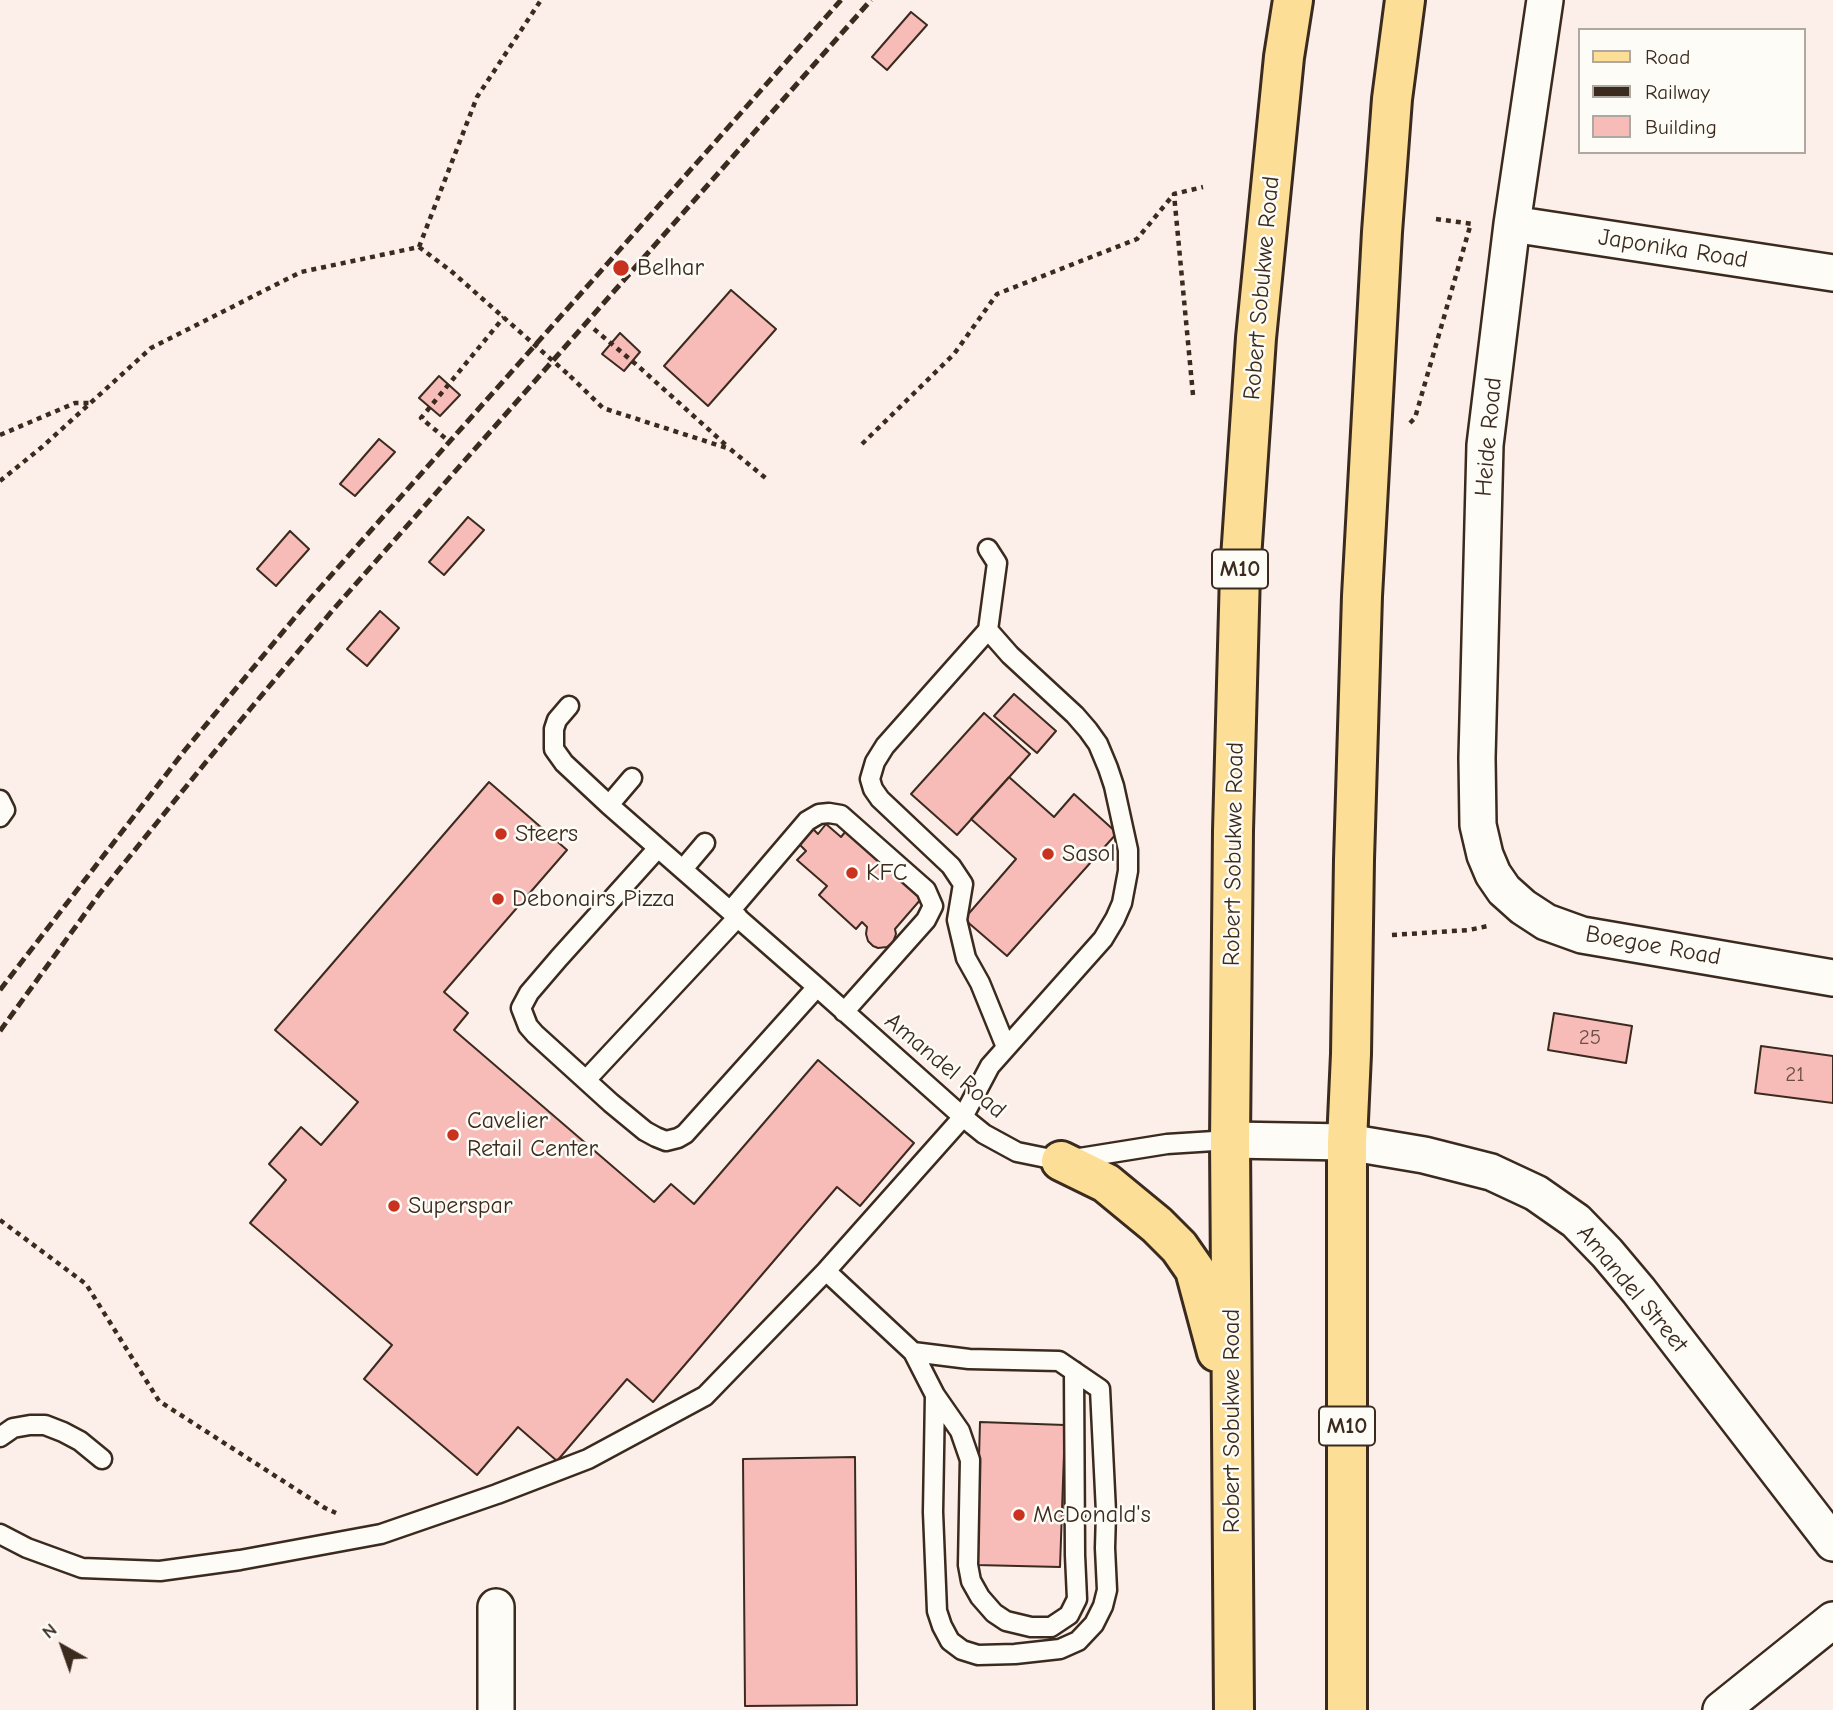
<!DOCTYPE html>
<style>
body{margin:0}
#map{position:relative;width:1833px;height:1710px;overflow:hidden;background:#fcefea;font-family:"Comic Neue",sans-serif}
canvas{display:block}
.legend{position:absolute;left:1578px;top:28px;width:228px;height:126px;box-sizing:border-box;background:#fdfcf7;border:2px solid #afa8a0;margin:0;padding:9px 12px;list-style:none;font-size:21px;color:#3b2a1e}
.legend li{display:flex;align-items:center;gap:14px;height:35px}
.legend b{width:35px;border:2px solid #afa8a0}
.north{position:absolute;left:28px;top:1612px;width:70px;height:70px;-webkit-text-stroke:5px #fdfcf7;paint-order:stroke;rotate:320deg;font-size:19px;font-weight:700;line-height:28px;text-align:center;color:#3b2a1e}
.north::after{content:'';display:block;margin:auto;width:24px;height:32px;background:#3b2a1e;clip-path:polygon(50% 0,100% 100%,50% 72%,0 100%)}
</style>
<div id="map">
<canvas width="1833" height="1710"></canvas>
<ul class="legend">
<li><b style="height:9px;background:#fdde96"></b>Road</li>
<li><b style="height:9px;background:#3b2a1e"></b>Railway</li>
<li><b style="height:19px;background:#f7bbb8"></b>Building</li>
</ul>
<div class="north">N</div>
</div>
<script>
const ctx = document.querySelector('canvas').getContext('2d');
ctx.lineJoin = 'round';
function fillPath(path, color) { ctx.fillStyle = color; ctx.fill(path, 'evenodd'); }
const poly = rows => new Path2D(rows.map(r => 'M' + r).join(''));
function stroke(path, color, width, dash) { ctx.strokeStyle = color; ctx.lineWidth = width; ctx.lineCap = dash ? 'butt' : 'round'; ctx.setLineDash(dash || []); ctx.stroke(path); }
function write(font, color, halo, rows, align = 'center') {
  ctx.font = font + ' "Comic Neue",sans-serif'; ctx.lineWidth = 5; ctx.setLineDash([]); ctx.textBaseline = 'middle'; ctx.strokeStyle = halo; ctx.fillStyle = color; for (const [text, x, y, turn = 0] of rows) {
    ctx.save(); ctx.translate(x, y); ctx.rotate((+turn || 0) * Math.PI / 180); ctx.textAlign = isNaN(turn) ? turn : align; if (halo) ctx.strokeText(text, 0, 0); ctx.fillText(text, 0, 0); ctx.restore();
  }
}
const building = poly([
 [911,12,927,25,887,70,872,57,911,12],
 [731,290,776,329,708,406,664,366,731,290],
 [620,333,640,352,624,371,602,354,620,333],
 [439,376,460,395,440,416,419,398,439,376],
 [379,439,395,452,355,496,340,484,379,439],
 [468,517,484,530,444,575,429,562,468,517],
 [290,531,309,549,276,586,257,569,290,531],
 [380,611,399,628,367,666,347,649,380,611],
 [1014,694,1056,731,1037,753,994,716,1014,694],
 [984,713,1030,754,957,835,911,794,984,713],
 [1009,777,1054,817,1074,794,1117,833,1007,956,964,919,1016,859,971,819,1009,777],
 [489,782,567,850,444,992,468,1013,454,1030,654,1202,671,1184,694,1204,818,1060,914,1143,860,1206,837,1187,653,1402,627,1379,557,1461,518,1427,477,1475,364,1379,392,1345,250,1223,286,1180,269,1164,301,1127,321,1145,358,1102,275,1030,489,782],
 [826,824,841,837,846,831,921,899,895,929,896,934,893,942,887,947,878,948,873,946,868,941,866,934,867,927,862,922,856,929,819,895,827,886,797,860,806,851,799,844,813,829,818,834,826,824],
 [1554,1013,1632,1026,1626,1063,1548,1050,1554,1013],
 [1761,1046,1833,1056,1833,1103,1755,1093,1761,1046],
 [980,1422,1065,1425,1060,1567,976,1565,980,1422],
 [855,1457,857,1705,745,1706,743,1459,855,1457]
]);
fillPath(building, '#f7bbb8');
stroke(building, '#3b2a1e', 2);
const service = poly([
 [988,630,885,746,875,762,870,779,873,789,880,799,951,866,963,884,957,920,966,958,980,983,1006,1047],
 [569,706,557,720,554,729,554,749,564,763,609,805,817,987,963,1117,984,1134,1017,1152,1061,1161,1167,1144,1230,1140],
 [0,800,5,810,0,817],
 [609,805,632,778],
 [658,848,559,958,529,993,521,1008,528,1026,535,1034,611,1103,645,1131,656,1137,666,1141,678,1138,685,1134,817,987],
 [683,869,705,843],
 [731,910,807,821,819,814,829,813,841,815,926,890,933,906,926,920,844,1012],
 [586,1080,738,917],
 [826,1271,913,1352,935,1395,933,1512,937,1611,942,1626,950,1641,962,1650,978,1655,1015,1654,1060,1649,1078,1641,1094,1624,1103,1606,1107,1590,1105,1548,1106,1512,1100,1389,1059,1361,969,1359,913,1352],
 [935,1395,960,1431,970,1460,968,1565,971,1581,980,1597,994,1613,1006,1621,1031,1627,1051,1627,1069,1615,1077,1599,1075,1555,1074,1371],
 [0,1437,13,1428,30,1425,45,1425,63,1432,80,1441,102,1459],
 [0,1534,27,1548,82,1568,160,1571,240,1560,381,1534,497,1494,588,1459,705,1396,826,1271,963,1117,990,1066,1103,939,1115,919,1122,903,1128,871,1128,850,1114,786,1108,768,1098,744,1088,730,1075,715,1010,655,988,630,997,563,988,549]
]);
const minor = poly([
 [1545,0,1512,224,1485,445,1477,758,1478,825,1485,855,1493,874,1504,890,1523,907,1546,922,1582,935,1833,978],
 [1512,224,1833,273],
 [1230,1140,1347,1142,1424,1155,1491,1172,1536,1193,1576,1221,1607,1253,1639,1291,1833,1543],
 [496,1710,496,1607],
 [1721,1710,1833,1620]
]);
const primary = poly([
 [1061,1161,1106,1183,1157,1225,1179,1247,1195,1270,1217,1352],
 [1234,1710,1230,1140,1233,831,1240,573,1256,338,1284,57,1293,0],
 [1347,1710,1347,1142,1351,1054,1354,860,1362,596,1382,232,1392,99,1405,0]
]);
stroke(service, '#3b2a1e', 23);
stroke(minor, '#3b2a1e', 40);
stroke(primary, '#3b2a1e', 44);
stroke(poly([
 [1436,219,1473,224],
 [419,247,477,97,541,0],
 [419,247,451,271],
 [594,329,638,366,727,446],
 [570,376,603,408,730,449,768,480],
 [1193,395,1174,194,1203,187],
 [1410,423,1415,418,1471,223],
 [0,435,75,403,90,403],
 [445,438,421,418,504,317],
 [862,444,954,354,997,294,1137,239,1174,194],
 [0,481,42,447,151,348,301,272,419,247],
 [1392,935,1469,930,1488,926],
 [0,1220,86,1284,159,1401,325,1508,336,1513]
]), '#3b2a1e', 4.5, [5, 5]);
stroke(service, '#fdfcf7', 18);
stroke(minor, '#fdfcf7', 35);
stroke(primary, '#fdde96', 38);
stroke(poly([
 [0,990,185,750,311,598,841,0],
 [0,1031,100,893,206,762,332,611,871,0]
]), '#3b2a1e', 5, [10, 5]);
stroke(poly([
 [451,271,570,376]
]), '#3b2a1e', 4.5, [5, 5]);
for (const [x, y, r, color] of [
 [621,268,9,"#c8321e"],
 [501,834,7,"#c8321e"],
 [1048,854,7,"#c8321e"],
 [852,873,7,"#c8321e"],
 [498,899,7,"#c8321e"],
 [453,1135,7,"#c8321e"],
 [394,1206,7,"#c8321e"],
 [1019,1515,7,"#c8321e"]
]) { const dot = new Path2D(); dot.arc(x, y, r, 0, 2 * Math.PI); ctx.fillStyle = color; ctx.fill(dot); stroke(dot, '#fdfcf7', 2.5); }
write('21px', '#6a4e44', null, [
 ["25",1590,1038],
 ["21",1795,1075]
]);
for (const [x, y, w] of [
 [1240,569,56],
 [1347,1426,56]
]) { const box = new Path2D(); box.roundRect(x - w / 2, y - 19.5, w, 39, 5); ctx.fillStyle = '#fdfcf7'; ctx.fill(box); stroke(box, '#3b2a1e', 2); }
write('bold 23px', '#3b2a1e', null, [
 ["M10",1240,569],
 ["M10",1347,1426]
]);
write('24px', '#3b2a1e', '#fdfcf7', [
 ["Japonika Road",1673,249,9],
 ["Robert Sobukwe Road",1262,288,-85],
 ["Heide Road",1489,437,-85],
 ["Robert Sobukwe Road",1234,854,-89],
 ["Boegoe Road",1653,946,10],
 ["Amandel Road",945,1066,40],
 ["Amandel Street",1632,1289,50],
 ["Robert Sobukwe Road",1232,1421,-90]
]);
write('24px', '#3b2a1e', '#fdfcf7', [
 ["Belhar",637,268],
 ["Steers",515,834],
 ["Sasol",1062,854],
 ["KFC",866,873],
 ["Debonairs Pizza",512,899],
 ["Cavelier",467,1121],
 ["Retail Center",467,1149],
 ["Superspar",408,1206],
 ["McDonald's",1033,1515]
], 'left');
</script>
